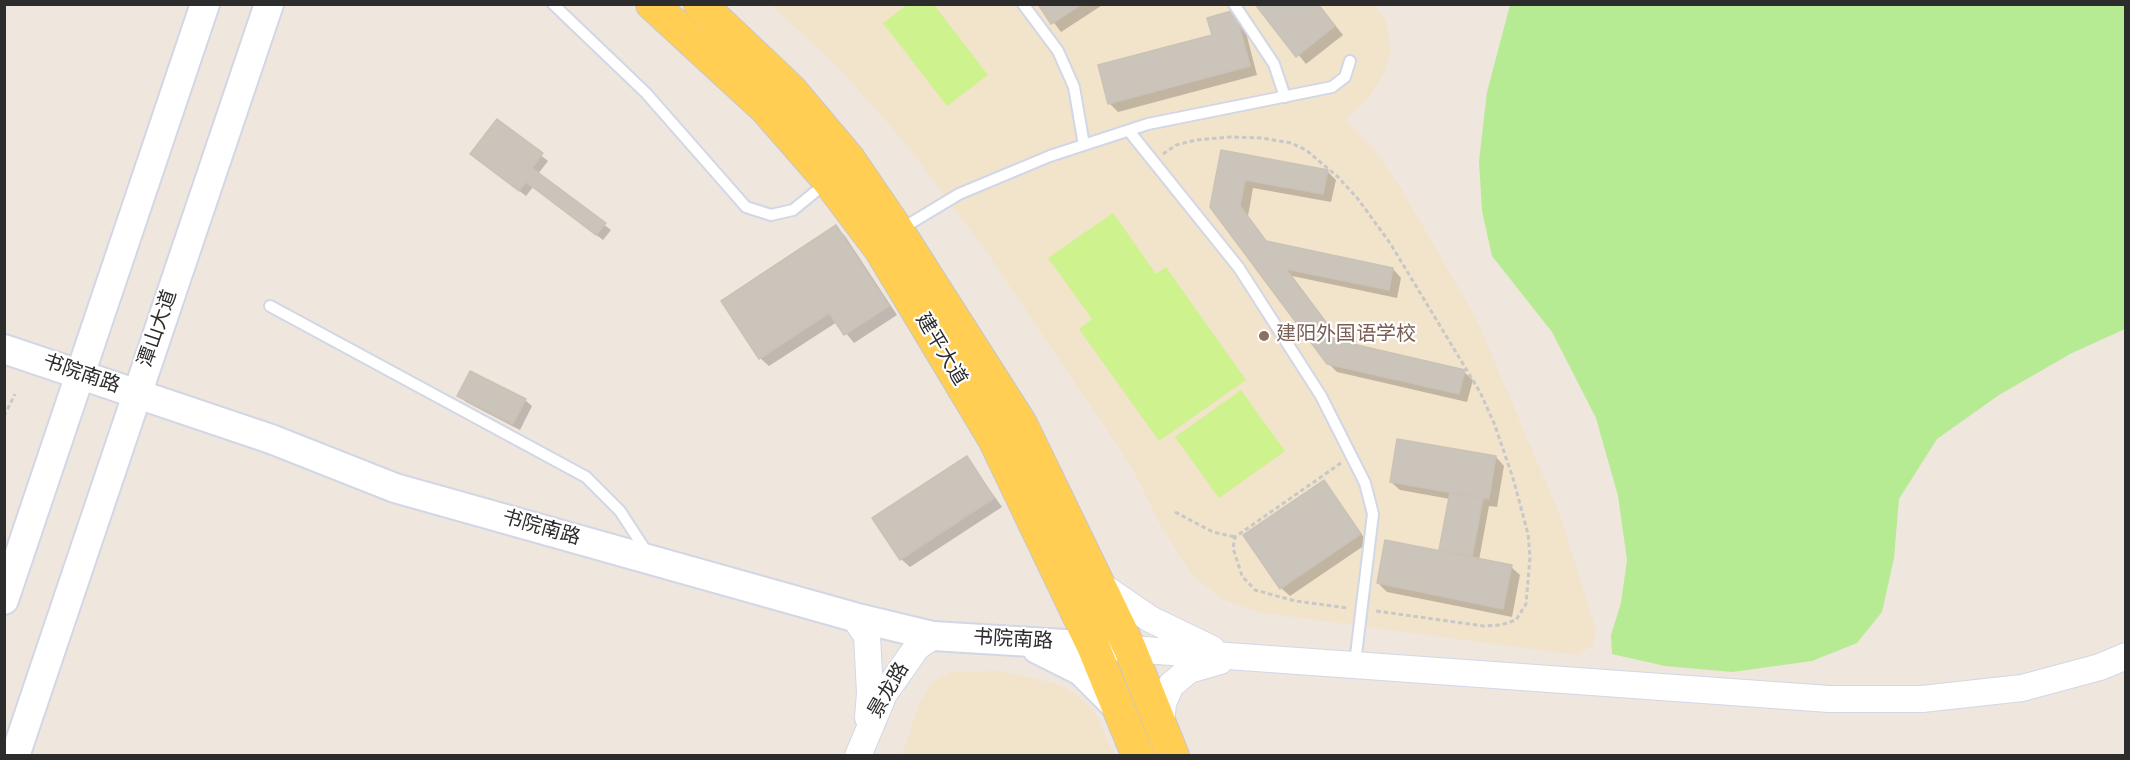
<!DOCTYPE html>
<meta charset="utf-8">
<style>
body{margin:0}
#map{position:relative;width:2130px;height:760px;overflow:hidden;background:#efe6dd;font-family:"Source Sans 3",sans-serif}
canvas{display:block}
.frame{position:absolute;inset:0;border:6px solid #2c2c2c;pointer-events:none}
</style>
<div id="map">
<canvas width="2130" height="760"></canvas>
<div class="frame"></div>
</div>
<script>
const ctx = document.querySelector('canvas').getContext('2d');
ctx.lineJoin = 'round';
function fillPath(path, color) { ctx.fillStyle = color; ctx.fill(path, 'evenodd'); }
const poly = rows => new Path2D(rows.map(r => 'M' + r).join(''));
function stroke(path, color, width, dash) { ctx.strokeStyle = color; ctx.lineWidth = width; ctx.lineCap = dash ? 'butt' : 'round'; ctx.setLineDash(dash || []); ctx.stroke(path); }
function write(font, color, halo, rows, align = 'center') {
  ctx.font = font + ' "Source Sans 3","Noto Sans SC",sans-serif'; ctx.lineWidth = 4.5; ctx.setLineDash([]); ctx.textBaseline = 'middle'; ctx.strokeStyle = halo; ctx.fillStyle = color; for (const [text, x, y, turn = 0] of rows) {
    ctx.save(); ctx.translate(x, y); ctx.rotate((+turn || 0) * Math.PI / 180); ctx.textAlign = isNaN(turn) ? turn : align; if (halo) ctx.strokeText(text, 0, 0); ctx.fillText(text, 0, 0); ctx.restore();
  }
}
fillPath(poly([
 [771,5,1375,5,1386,21,1391,50,1385,71,1368,99,1345,120,1376,152,1400,187,1475,316,1560,515,1596,630,1593,645,1577,655,1257,612,1222,599,1192,575,1158,521,1134,471,1105,427,986,251,906,144,838,67],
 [999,671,1054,683,1074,693,1094,710,1114,755,902,755,920,702,933,681,951,672]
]), '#f2e3cb');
fillPath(poly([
 [1510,5,2125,5,2125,329,2072,353,1999,395,1937,439,1899,499,1894,558,1882,612,1857,643,1812,661,1732,672,1665,666,1612,654,1611,635,1621,603,1627,560,1618,496,1596,418,1552,332,1492,256,1482,211,1479,161,1487,92]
]), '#b6eb94');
fillPath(poly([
 [907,5,934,5,988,75,947,106,883,23],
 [1113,213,1156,274,1166,267,1246,380,1159,441,1079,329,1092,319,1048,258],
 [1241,390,1285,451,1219,498,1175,437]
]), '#cef38e');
fillPath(poly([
 [1040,4,1104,4,1061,32],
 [1257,4,1318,4,1343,35,1306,64],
 [1234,12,1243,21,1257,75,1118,112,1110,104,1100,66,1214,36],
 [497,121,548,161,538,174,611,230,603,240,533,187,526,196,472,154],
 [1222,152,1327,171,1336,180,1331,202,1253,188,1248,216,1268,243,1393,269,1401,278,1397,298,1292,276,1342,343,1464,372,1473,380,1467,402,1337,372,1328,363,1211,206],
 [836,227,845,236,897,315,854,343,837,322,769,366,760,358],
 [459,396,525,400,532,406,520,430,466,402],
 [1496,457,1504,466,1497,507,1489,506,1479,560,1511,567,1520,575,1512,617,1387,592,1378,583,1444,553,1441,550,1450,499,1400,490,1391,482],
 [967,458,1002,507,910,567,901,559],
 [1323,482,1368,543,1290,596,1281,588]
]), '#0003');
const building = poly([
 [1038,4,1082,4,1051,24,1038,4],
 [1255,4,1318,4,1335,26,1296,57,1255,4],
 [1235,10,1250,66,1108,104,1098,65,1212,35,1207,18,1235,10],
 [497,119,543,153,532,168,606,223,596,235,526,182,519,191,470,154,497,119],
 [1221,150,1328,170,1323,194,1245,180,1240,206,1266,241,1393,268,1389,290,1286,269,1340,341,1465,370,1459,394,1327,364,1210,207,1221,150],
 [836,225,889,306,844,335,829,313,759,359,721,301,836,225],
 [470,371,526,399,513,424,457,396,470,371],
 [1397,439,1496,456,1489,499,1390,482,1397,439],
 [967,456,994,498,900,560,872,518,967,456],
 [1324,480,1361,534,1280,589,1243,535,1324,480],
 [1450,492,1483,498,1472,557,1439,550,1450,492],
 [1385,540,1512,565,1503,609,1377,583,1385,540]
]);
fillPath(building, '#cac4bb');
stroke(building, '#cbc2b6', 1.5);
const service = poly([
 [553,4,646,93,746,207,771,215,793,210,826,183],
 [1023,4,1058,51,1074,87,1084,145],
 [1234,4,1274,64,1285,97],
 [1129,131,1239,268,1321,396,1365,483,1373,514,1355,663],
 [901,229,959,194,1050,156,1148,124,1332,87,1345,77,1350,61],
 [270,306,586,477,620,511,648,554]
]);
const tertiary = poly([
 [1099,584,1150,619,1212,649],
 [854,617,867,636,870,693,868,718],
 [1130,649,1829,699,1922,699,2022,688,2100,667,2126,656],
 [1161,726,1163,703,1171,685,1189,670,1220,661],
 [858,756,884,694,917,647,933,636]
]);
const secondary = poly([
 [4,349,271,439,395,488,854,617,933,636,1113,647],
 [4,600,205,4],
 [1037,649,1081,671,1115,705],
 [15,756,269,4]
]);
const primary = poly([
 [652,4,766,109,828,180,880,249,994,439,1093,646,1138,756],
 [700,4,790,89,849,159,898,231,1021,424,1130,649,1173,756]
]);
stroke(service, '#d2d7e6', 14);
stroke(tertiary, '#d2d7e6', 28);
stroke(secondary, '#d2d7e6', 32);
stroke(primary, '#c8c8c8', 34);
stroke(poly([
 [1163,154,1176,145,1196,140,1230,137,1262,138,1291,143,1306,150,1338,177,1358,199,1390,243,1480,392,1494,423,1513,478,1528,534,1530,557,1526,604,1516,620,1501,625,1484,626,1376,611],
 [4,416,15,394],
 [1341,463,1235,537,1233,548,1242,576,1255,590,1295,601,1348,608],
 [1175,512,1213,532,1235,537]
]), '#c8c8c8', 3, [4.5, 3]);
stroke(service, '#fff', 10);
stroke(tertiary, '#fff', 26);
stroke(secondary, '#fff', 28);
stroke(primary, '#ffce52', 32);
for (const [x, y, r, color] of [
 [1264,336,6,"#8d6e63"]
]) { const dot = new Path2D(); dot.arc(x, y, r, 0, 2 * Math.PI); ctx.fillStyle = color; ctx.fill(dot); stroke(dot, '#fff', 2); }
write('20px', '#2c2c2c', '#fff', [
 ["潭山大道",159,329,-71],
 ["建平大道",940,350,59],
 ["书院南路",81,375,19],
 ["书院南路",541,529,16],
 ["书院南路",1013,641,3],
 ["景龙路",890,691,-60]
]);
write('20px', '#785e54', '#fff', [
 ["建阳外国语学校",1276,336]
], 'left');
</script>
